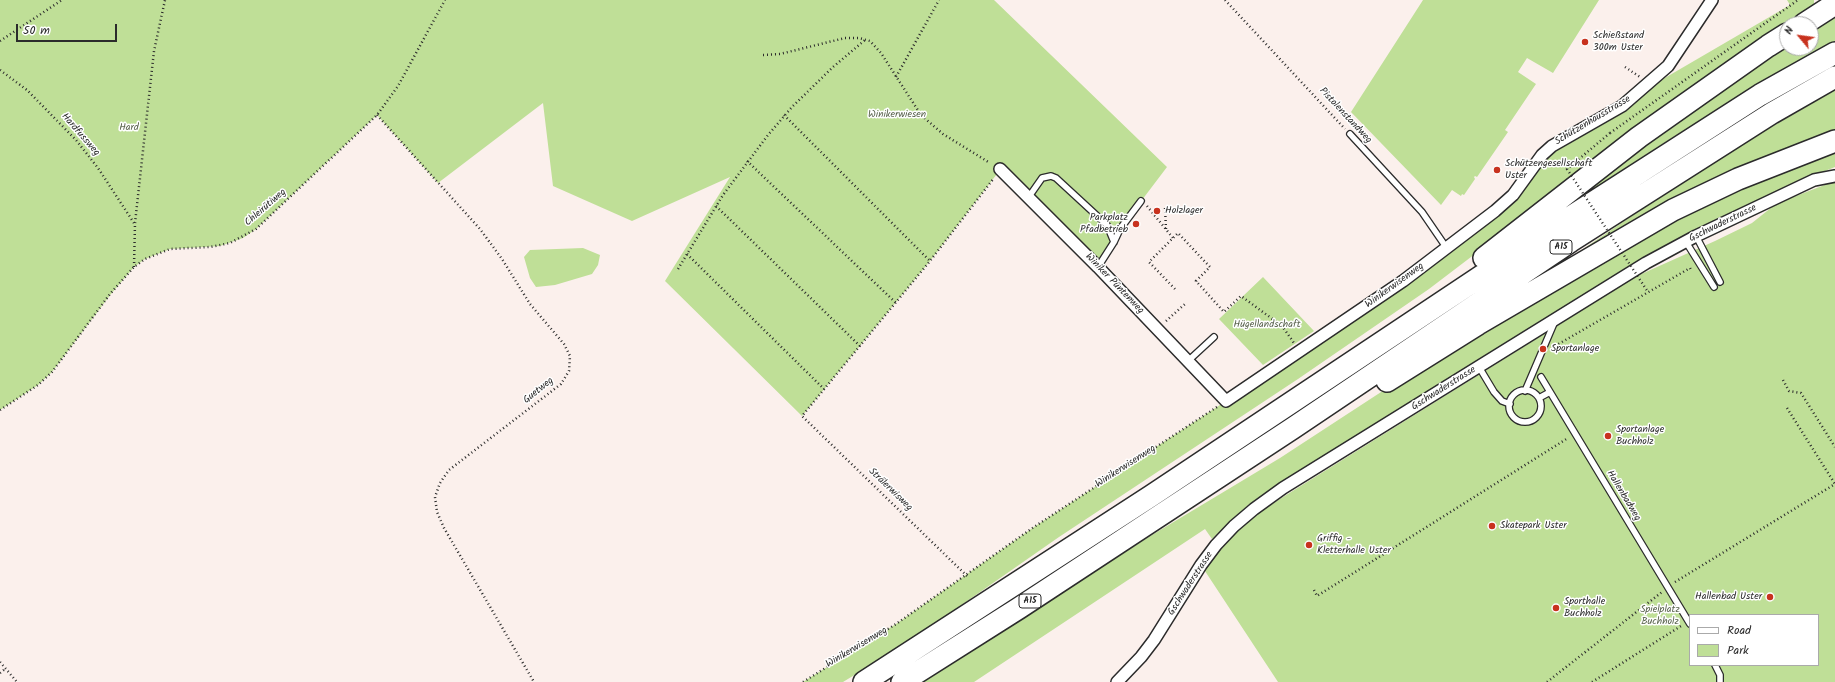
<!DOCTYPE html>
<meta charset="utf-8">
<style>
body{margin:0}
#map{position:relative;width:1835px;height:682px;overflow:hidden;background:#fbf0ec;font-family:Kalam,sans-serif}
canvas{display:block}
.legend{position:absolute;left:1689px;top:614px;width:130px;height:52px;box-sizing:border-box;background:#fff;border:1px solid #aaa;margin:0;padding:5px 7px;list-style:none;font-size:12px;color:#2b2b2b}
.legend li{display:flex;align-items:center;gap:8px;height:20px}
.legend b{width:20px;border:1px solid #aaa}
.north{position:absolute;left:1779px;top:16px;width:40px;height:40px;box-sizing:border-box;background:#fff;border:1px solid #aaa;border-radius:50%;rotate:299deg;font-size:11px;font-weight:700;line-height:16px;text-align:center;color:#2b2b2b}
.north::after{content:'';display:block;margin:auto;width:14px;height:18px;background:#c8321e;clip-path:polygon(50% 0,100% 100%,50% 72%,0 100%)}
.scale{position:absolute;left:16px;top:24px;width:101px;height:18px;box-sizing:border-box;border:2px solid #2b2b2b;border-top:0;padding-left:5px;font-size:12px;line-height:14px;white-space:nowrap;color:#2b2b2b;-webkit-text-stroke:3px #fff;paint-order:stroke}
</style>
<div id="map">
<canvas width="1835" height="682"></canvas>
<ul class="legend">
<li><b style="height:5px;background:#fff"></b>Road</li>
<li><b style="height:11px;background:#bfdf97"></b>Park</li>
</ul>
<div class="north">N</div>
<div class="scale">50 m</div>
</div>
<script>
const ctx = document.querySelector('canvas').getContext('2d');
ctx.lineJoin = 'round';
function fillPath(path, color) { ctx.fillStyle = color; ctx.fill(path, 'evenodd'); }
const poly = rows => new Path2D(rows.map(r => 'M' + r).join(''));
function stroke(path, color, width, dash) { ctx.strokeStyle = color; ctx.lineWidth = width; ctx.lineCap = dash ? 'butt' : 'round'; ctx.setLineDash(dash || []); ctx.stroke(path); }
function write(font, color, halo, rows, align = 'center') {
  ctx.font = font + ' Kalam,sans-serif'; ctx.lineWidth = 3; ctx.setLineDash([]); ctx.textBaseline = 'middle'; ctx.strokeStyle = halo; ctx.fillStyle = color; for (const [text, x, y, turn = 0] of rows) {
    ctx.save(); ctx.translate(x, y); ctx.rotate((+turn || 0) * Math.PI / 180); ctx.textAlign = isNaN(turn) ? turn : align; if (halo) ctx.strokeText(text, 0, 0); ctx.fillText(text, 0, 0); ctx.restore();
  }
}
fillPath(poly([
 [0,0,994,0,1167,167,1120,229,1098,267,1000,170,930,261,802,416,665,281,730,177,632,221,553,186,543,103,438,183,377,115,256,229,243,238,220,246,170,249,145,259,134,267,111,294,52,372,38,385,0,410],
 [1423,0,1599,0,1553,73,1527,58,1518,72,1536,84,1505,130,1508,132,1477,177,1475,176,1474,177,1475,179,1464,195,1462,194,1461,196,1452,190,1441,205,1351,112],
 [1787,0,1814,0,1814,6,1618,145,1429,289,1298,379,1059,537,907,643,843,682,803,682,896,624,1034,527,1226,401,1495,211,1542,155,1639,93,1790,5],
 [1835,10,1835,41,1670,139,1541,223,1623,160,1787,41,1787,48,1811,48,1811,26],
 [1835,90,1835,134,1571,261,1570,258,1661,196,1759,134],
 [1835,148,1835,167,1783,188,1642,259,1280,483,1247,506,1212,539,1205,529,974,682,922,682,1147,538,1280,458,1424,364,1721,193],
 [1835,181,1835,682,1278,682,1201,565,1219,551,1238,531,1260,512,1283,497,1637,276,1715,241,1752,223,1772,207,1788,199],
 [1690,615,1818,615,1818,665,1690,665],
 [583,248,600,255,598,265,592,274,555,285,536,287,530,278,524,257,530,250],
 [1263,277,1314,331,1263,365,1219,319]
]), '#bfdf97');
const service = poly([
 [1350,134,1422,212,1446,247],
 [1028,198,1042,178,1051,176,1056,178,1107,225,1114,242],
 [1696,236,1720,282],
 [1686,242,1714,287],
 [1098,267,1114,242,1120,229,1141,201],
 [1188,361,1214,337],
 [1479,367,1494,392,1502,401,1510,404],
 [1541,377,1690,624],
 '1509 406a16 16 0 1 1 32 0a16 16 0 1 1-32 0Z',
 [1525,391,1555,321],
 [1539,398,1550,392],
 [1715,665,1720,675,1720,682]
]);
const minor = poly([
 [1000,169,1098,267,1226,401,1403,281,1495,211,1513,195,1542,155,1552,146,1622,106,1668,66,1712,0],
 [1117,682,1141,657,1154,640,1201,565,1216,545,1234,526,1254,509,1283,488,1646,263,1696,236,1814,180,1835,176]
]);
const motorway = poly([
 [1804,24,1835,4],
 [1484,258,1639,137,1768,46,1787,34],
 [1387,381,1478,324,1673,210,1738,179,1835,141],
 [864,682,1151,496,1558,225,1760,95,1835,53],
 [902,682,1019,608,1293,428,1571,241,1772,113,1835,77]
]);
stroke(service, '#2b2b2b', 8);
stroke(minor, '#2b2b2b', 14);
stroke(motorway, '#2b2b2b', 24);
stroke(poly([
 [1225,0,1345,129],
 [0,41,62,0],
 [763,55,780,54,845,38,859,38,870,41,881,53,921,115,943,134,990,163],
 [1625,67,1640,77],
 [0,70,27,90,76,140,98,168,134,223],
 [896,77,939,0],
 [377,115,480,229,502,259,530,304,564,344,570,356,569,371,561,384,449,470,440,483,435,497,437,512,444,528,534,682],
 [784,115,930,261],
 [1610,133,1798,0],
 [747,161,896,303],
 [716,206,860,346],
 [1147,206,1173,238],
 [1165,208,1166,229],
 [687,254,824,389],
 [134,267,135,223,154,51,165,0],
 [678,269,723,195,768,135,792,107,833,67,865,40],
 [1175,289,1149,262,1178,233,1210,267,1196,281,1224,312,1241,296,1282,326,1294,343],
 [1166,321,1185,304],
 [1555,346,1690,268,1691,270],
 [1783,380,1789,391,1801,393,1835,447],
 [1787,408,1835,484],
 [0,410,38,385,52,372,110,294,134,267,145,259,170,249,210,247,230,243,256,229,377,115,398,86,445,0],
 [967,576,802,416,930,261,994,178],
 [1675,582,1835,484],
 [1314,590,1317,596,1568,438],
 [0,662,17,682],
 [0,673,5,669],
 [803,682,896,624,1034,527,1217,407],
 [1547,682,1662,592],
 [1592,682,1681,626]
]), '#2b2b2b', 2.5, [1, 3]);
stroke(service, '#fff', 5.5);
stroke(minor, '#fff', 11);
stroke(motorway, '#fff', 21);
stroke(poly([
 [1610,133,1567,169,1648,292]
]), '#2b2b2b', 2.5, [1, 3]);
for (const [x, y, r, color] of [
 [1585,42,4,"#c8321e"],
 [1497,170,4,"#c8321e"],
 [1157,211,4,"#c8321e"],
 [1136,224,4,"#c8321e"],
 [1543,349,4,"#c8321e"],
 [1608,436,4,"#c8321e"],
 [1492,526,4,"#c8321e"],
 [1309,545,4,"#c8321e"],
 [1770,597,4,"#c8321e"],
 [1556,608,4,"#c8321e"]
]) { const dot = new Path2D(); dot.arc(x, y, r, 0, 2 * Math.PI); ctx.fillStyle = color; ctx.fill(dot); stroke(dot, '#fff', 1.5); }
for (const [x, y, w] of [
 [1561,247,22],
 [1030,601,22]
]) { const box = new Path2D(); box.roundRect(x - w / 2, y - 7, w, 14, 3); ctx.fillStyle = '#fff'; ctx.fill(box); stroke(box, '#2b2b2b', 1); }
write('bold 9px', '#2b2b2b', null, [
 ["A15",1561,247],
 ["A15",1030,601]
]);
write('10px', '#2b2b2b', '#fff', [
 ["Schießstand",1593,36],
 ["300m Uster",1593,48],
 ["Schützengesellschaft",1505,164],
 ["Uster",1505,176],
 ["Holzlager",1165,211],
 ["Parkplatz",1128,218,"right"],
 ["Pfadbetrieb",1128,230,"right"],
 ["Sportanlage",1551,349],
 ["Sportanlage",1616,430],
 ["Buchholz",1616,442],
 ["Skatepark Uster",1500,526],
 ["Griffig -",1317,539],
 ["Kletterhalle Uster",1317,551],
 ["Hallenbad Uster",1762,597,"right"],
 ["Sporthalle",1564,602],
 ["Buchholz",1564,614]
], 'left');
write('10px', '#57614b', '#fff', [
 ["Winikerwiesen",897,115],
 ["Hard",129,128],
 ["Hügellandschaft",1267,325],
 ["Spielplatz",1660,610],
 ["Buchholz",1660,622]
]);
write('10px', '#2b2b2b', '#fff', [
 ["Pistolenstandweg",1345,116,47],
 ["Schützenhausstrasse",1593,121,-31],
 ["Hardfussweg",80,135,49],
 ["Chleirütiweg",266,208,-41],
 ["Gschwaderstrasse",1723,224,-26],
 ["Winiker Püntenweg",1114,284,46],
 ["Winikerwisenweg",1395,286,-36],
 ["Gschwaderstrasse",1444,389,-32],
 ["Guetweg",539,391,-39],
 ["Winikerwisenweg",1126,467,-33],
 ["Strälerwisweg",890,490,44],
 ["Hallenbadweg",1623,496,59],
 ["Gschwaderstrasse",1191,584,-57],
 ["Winikerwisenweg",857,648,-31]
]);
</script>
